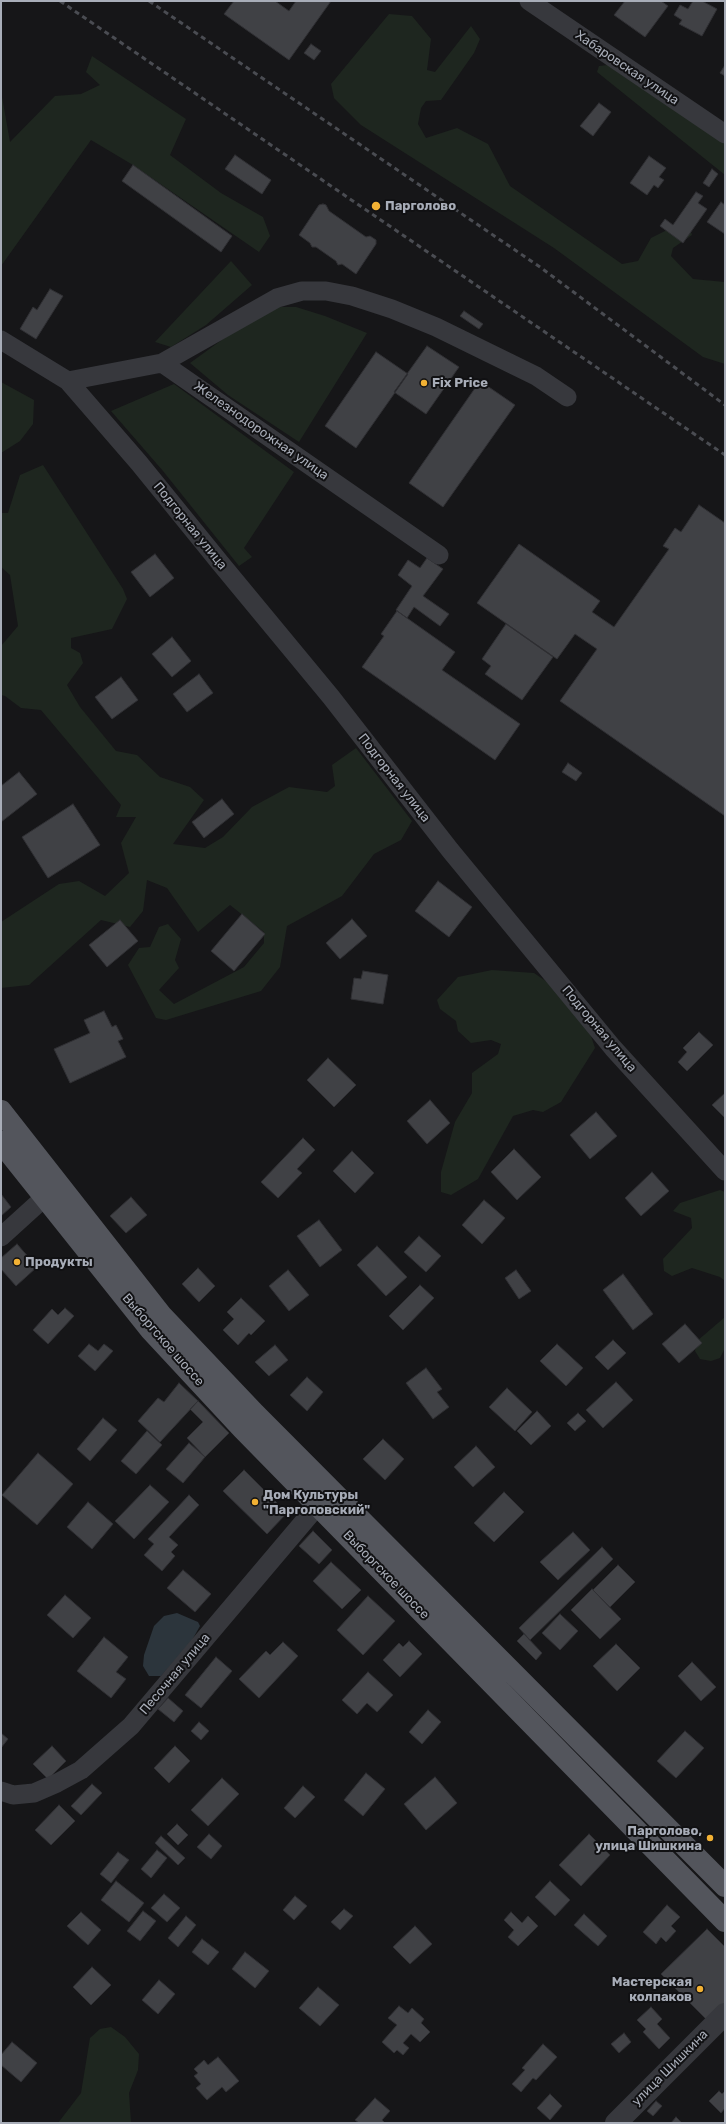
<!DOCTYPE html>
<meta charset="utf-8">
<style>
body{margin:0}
#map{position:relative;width:726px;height:2124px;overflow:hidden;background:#161618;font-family:Rubik,sans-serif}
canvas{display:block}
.frame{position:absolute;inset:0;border:2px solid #a8adb8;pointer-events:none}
</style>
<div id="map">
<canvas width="726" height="2124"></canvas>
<div class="frame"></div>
</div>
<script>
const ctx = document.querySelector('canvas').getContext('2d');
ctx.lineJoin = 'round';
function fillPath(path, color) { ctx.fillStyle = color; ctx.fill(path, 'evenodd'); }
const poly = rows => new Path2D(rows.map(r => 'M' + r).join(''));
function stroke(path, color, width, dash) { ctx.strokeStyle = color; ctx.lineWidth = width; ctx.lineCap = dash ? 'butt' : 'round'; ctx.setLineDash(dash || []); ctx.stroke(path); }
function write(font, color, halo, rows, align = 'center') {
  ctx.font = font + ' Rubik,sans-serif'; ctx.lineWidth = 4; ctx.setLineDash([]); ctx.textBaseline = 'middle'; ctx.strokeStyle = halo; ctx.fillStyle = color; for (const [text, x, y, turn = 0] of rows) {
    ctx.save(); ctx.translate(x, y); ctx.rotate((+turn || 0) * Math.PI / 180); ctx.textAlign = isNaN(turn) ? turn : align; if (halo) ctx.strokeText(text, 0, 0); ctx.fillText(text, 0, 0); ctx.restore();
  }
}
fillPath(poly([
 [389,14,412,16,431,39,427,70,435,72,471,26,480,39,474,53,441,100,426,101,421,108,418,124,426,138,457,128,488,144,510,186,622,264,638,261,651,238,687,220,692,235,673,248,671,256,693,279,725,282,725,364,703,357,554,248,361,125,334,98,331,84],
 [92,56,186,119,170,155,221,193,263,217,270,236,259,252,133,165,91,140,1,266,1,91,10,142,55,96,81,94,100,85,86,72],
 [608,65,725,144,725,175,597,72,599,66],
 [231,261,252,285,206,325,171,347,155,342],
 [278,307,296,307,325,316,367,333,299,442,228,395,190,363,230,334],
 [1,382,34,400,33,424,20,441,1,453],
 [174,384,294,472,244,548,252,557,239,566,163,471,111,411],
 [43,465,123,589,127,599,112,629,71,638,71,648,80,653,83,663,67,685,80,707,116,751,137,755,160,777,190,787,204,800,173,844,205,848,223,837,252,807,289,787,327,792,335,786,332,765,356,748,412,821,401,840,374,854,342,896,287,926,280,967,261,991,166,1020,156,1018,128,965,139,948,150,947,159,927,168,924,181,939,175,960,179,968,159,990,174,1004,244,967,264,943,264,932,230,905,198,932,167,888,147,880,143,911,130,927,101,920,29,985,1,988,1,922,59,884,79,881,105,896,129,873,121,843,136,817,116,817,121,805,41,710,21,708,5,696,1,695,1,646,18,626,10,575,1,567,1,513,8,513,20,475],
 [492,970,534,973,553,986,587,1024,595,1048,561,1102,543,1112,533,1110,513,1116,478,1179,451,1195,441,1192,441,1172,455,1122,472,1093,472,1073,498,1054,501,1044,491,1040,471,1043,458,1031,456,1021,440,1009,437,1000,458,977],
 [720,1190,725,1192,725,1281,720,1277,692,1268,672,1276,664,1271,663,1259,692,1228,691,1218,673,1211,680,1203],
 [725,1317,725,1348,720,1358,711,1361,700,1359,695,1351,697,1341],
 [111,2027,125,2037,139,2054,138,2070,129,2093,131,2123,58,2123,81,2093,90,2038,100,2029]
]), '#1e261f');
fillPath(poly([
 [177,1613,198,1622,200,1626,191,1642,161,1676,149,1676,143,1666,144,1655,154,1626,164,1616]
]), '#2c353c');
const building = poly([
 [234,1,275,1,289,11,296,1,331,1,289,60,224,14,234,1],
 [625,1,661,1,668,6,645,37,614,15,625,1],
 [693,1,702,1,717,9,702,36,679,24,682,20,674,15,680,5,688,9,693,1],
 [311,44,321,51,314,60,304,53,311,44],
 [725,65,725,76,720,73,725,65],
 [599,103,611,112,593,136,580,126,599,103],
 [235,155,271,180,262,194,225,169,235,155],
 [649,156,666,168,659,177,664,180,658,188,654,185,647,195,630,183,649,156],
 [133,165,232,236,221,252,122,181,133,165],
 [712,169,718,174,709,187,703,183,712,169],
 [696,192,703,196,698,203,707,209,683,243,660,226,665,219,673,225,696,192],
 [721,202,725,205,725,234,707,222,721,202],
 [323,204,326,205,329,211,366,237,370,236,376,240,376,244,356,274,342,264,338,265,336,261,316,247,312,247,310,243,299,235,319,205,323,204],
 [50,289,63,296,36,339,20,329,33,307,37,310,50,289],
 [464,311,483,324,479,329,460,316,464,311],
 [427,346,459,367,426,414,394,392,427,346],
 [376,352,408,374,356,448,325,426,376,352],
 [480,381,515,405,443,507,409,483,480,381],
 [699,505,725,523,725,816,560,701,597,649,575,634,557,659,477,603,519,544,600,601,592,612,614,627,669,549,663,546,675,528,681,532,699,505],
 [155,554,174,578,150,597,131,572,155,554],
 [427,558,443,569,423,596,449,614,440,626,414,607,407,618,396,610,412,586,398,575,408,560,420,568,427,558],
 [397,611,455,652,442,670,520,724,495,760,362,667,384,636,381,634,397,611],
 [506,624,553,657,522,700,485,674,491,666,482,659,506,624],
 [172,637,191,661,172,677,152,654,172,637],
 [199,674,213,693,187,712,173,694,199,674],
 [121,677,138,700,112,719,95,697,121,677],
 [568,763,582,773,576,781,562,772,568,763],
 [19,772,37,794,1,822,1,786,19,772],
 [222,799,234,814,204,838,192,822,222,799],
 [73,804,100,845,48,878,22,837,73,804],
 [438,881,472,907,449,937,415,911,438,881],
 [242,914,265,934,234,971,211,951,242,914],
 [352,919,367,936,340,959,326,943,352,919],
 [120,920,138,941,107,967,89,945,120,920],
 [363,971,388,975,383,1004,351,999,354,978,361,979,363,971],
 [104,1011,112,1027,116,1025,123,1039,118,1041,126,1057,70,1083,54,1049,90,1033,84,1020,104,1011],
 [699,1032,713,1045,687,1071,678,1062,687,1052,683,1048,699,1032],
 [328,1058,356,1085,334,1107,307,1080,328,1058],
 [725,1093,725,1116,724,1117,712,1105,725,1093],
 [430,1100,450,1123,427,1144,407,1121,430,1100],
 [596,1112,617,1136,590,1159,570,1135,596,1112],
 [303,1138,315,1150,297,1169,302,1173,278,1198,261,1182,303,1138],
 [514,1149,541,1177,517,1200,491,1172,514,1149],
 [352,1151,374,1173,355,1193,333,1171,352,1151],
 [652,1172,669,1191,641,1216,625,1198,652,1172],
 [1,1194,11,1207,1,1216,1,1194],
 [131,1197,147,1215,126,1233,110,1216,131,1197],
 [484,1200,505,1218,482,1244,462,1225,484,1200],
 [319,1220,342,1250,320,1267,297,1236,319,1220],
 [419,1236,441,1256,426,1272,404,1252,419,1236],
 [17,1244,37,1267,16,1286,1,1269,1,1258,17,1244],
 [377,1246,407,1277,386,1296,357,1265,377,1246],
 [198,1268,215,1286,199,1302,182,1284,198,1268],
 [288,1270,309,1295,289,1311,269,1286,288,1270],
 [516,1270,531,1291,519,1299,505,1278,516,1270],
 [623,1274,653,1314,633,1330,603,1290,623,1274],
 [420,1285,434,1298,403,1330,389,1316,420,1285],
 [241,1298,265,1321,251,1335,249,1333,238,1345,223,1330,234,1319,227,1312,241,1298],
 [65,1308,74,1316,48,1344,33,1330,52,1309,58,1315,65,1308],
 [685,1324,702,1343,679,1363,662,1344,685,1324],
 [613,1340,626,1353,608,1370,595,1357,613,1340],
 [89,1344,98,1351,104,1344,113,1351,95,1371,78,1356,89,1344],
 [557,1344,583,1368,566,1386,540,1361,557,1344],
 [275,1345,288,1360,269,1376,255,1362,275,1345],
 [426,1368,442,1389,437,1392,449,1407,433,1419,406,1383,426,1368],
 [307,1377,323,1392,307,1411,290,1395,307,1377],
 [616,1382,633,1400,603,1428,586,1410,616,1382],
 [179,1383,198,1401,160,1442,138,1421,158,1398,164,1402,179,1383],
 [507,1388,532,1412,515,1431,489,1407,507,1388],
 [198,1401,229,1433,205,1457,187,1438,203,1422,190,1409,198,1401],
 [537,1411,551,1426,531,1445,517,1431,537,1411],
 [578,1413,586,1421,575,1431,567,1423,578,1413],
 [103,1418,117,1430,90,1461,77,1449,103,1418],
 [147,1431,162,1445,136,1474,121,1461,147,1431],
 [383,1439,404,1459,385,1480,363,1459,383,1439],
 [189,1443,205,1457,183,1483,166,1469,189,1443],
 [476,1446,495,1467,473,1487,454,1467,476,1446],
 [38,1453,73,1484,37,1525,2,1495,38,1453],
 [244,1470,287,1513,267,1534,223,1491,244,1470],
 [150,1485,169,1502,134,1539,115,1521,150,1485],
 [504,1492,524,1512,494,1542,474,1523,504,1492],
 [189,1495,199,1505,169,1537,178,1545,171,1552,175,1556,162,1571,144,1555,154,1544,148,1539,189,1495],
 [88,1502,113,1524,92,1549,67,1527,88,1502],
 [313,1531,332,1550,319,1564,299,1546,313,1531],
 [573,1532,590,1550,558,1580,540,1562,573,1532],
 [602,1547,613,1559,530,1640,519,1628,602,1547],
 [331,1562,361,1590,342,1609,313,1581,331,1562],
 [618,1565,635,1582,610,1607,593,1590,618,1565],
 [183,1570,211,1594,195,1612,167,1588,183,1570],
 [592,1589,621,1619,600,1639,571,1610,592,1589],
 [65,1595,91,1618,73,1638,47,1615,65,1595],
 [368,1596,395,1621,363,1655,337,1630,368,1596],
 [560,1614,578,1631,560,1650,542,1633,560,1614],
 [524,1634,542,1653,536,1660,517,1641,524,1634],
 [104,1637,128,1657,116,1672,126,1679,111,1698,77,1671,104,1637],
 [409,1641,422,1654,400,1677,383,1660,399,1643,403,1647,409,1641],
 [283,1642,298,1656,259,1698,239,1679,266,1651,270,1655,283,1642],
 [616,1644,640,1668,617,1691,593,1666,616,1644],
 [216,1657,232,1671,201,1708,185,1695,216,1657],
 [692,1662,716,1687,701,1701,678,1676,692,1662],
 [368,1672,393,1695,377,1712,367,1703,357,1714,342,1700,368,1672],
 [168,1698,183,1711,174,1722,158,1709,168,1698],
 [428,1710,441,1722,422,1744,409,1732,428,1710],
 [199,1722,209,1731,201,1740,191,1731,199,1722],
 [685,1731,704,1748,676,1778,657,1761,685,1731],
 [1,1733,8,1739,1,1748,1,1733],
 [52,1746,66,1761,48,1779,33,1764,52,1746],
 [175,1746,190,1761,169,1783,154,1768,175,1746],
 [366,1773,385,1789,363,1816,344,1800,366,1773],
 [435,1777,457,1803,426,1830,404,1804,435,1777],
 [222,1778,239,1794,208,1826,191,1810,222,1778],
 [92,1784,102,1793,81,1815,71,1806,92,1784],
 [303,1786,315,1797,295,1818,284,1808,303,1786],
 [59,1805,75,1821,51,1845,35,1830,59,1805],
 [177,1824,188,1835,178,1845,167,1834,177,1824],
 [209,1834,222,1846,211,1859,197,1847,209,1834],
 [589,1834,610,1855,581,1886,559,1865,589,1834],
 [161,1836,185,1858,178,1865,155,1843,161,1836],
 [157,1850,167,1858,151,1878,141,1869,157,1850],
 [118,1852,129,1860,111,1883,100,1874,118,1852],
 [116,1881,144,1903,129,1922,101,1900,116,1881],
 [550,1881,570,1900,555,1916,535,1897,550,1881],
 [164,1894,180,1908,167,1922,151,1908,164,1894],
 [295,1896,307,1906,294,1920,283,1910,295,1896],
 [667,1905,680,1917,671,1926,676,1931,666,1942,661,1937,656,1944,643,1932,667,1905],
 [344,1909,353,1916,340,1930,331,1922,344,1909],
 [143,1911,156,1921,140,1941,127,1931,143,1911],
 [81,1912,101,1930,88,1945,67,1926,81,1912],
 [511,1912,522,1923,528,1916,538,1926,518,1946,508,1937,514,1930,504,1920,511,1912],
 [584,1914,607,1936,598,1946,574,1925,584,1914],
 [186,1916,196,1925,178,1947,168,1938,186,1916],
 [415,1926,432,1944,410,1964,393,1947,415,1926],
 [707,1929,725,1947,725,2003,707,2020,661,1974,707,1929],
 [202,1939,219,1952,208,1965,192,1952,202,1939],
 [245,1952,269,1971,255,1988,232,1969,245,1952],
 [92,1967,111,1985,91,2005,73,1987,92,1967],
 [159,1980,175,1994,158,2014,142,2000,159,1980],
 [318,1987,339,2005,320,2026,299,2008,318,1987],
 [399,2006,408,2013,412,2008,424,2019,421,2023,430,2032,420,2042,411,2034,403,2043,409,2048,403,2055,397,2050,394,2053,382,2042,397,2025,388,2018,399,2006],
 [651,2007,662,2019,657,2024,670,2038,659,2049,643,2032,646,2029,637,2020,651,2007],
 [624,2033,631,2042,619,2053,611,2044,624,2033],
 [12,2042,37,2063,21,2082,1,2065,1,2055,12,2042],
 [543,2044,557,2057,536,2080,533,2078,521,2092,512,2084,525,2070,522,2068,543,2044],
 [218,2057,239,2081,226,2092,222,2087,207,2100,196,2088,201,2084,194,2076,198,2073,194,2069,204,2060,208,2065,218,2057],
 [719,2091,722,2094,725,2091,725,2108,721,2113,709,2101,719,2091],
 [550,2094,562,2106,550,2120,537,2108,550,2094],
 [375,2098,390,2111,382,2120,385,2123,359,2123,355,2120,375,2098],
 [656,2101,662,2106,653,2116,647,2111,656,2101],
 [676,2117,682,2123,671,2123,676,2117]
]);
fillPath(building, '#404145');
stroke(building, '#303034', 1);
stroke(poly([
 [529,1,725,134],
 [1,340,68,381,139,463,221,564,331,697,450,850,613,1048,725,1171],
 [162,363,277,298,302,291,326,291,352,296,392,309,436,327,536,376,567,397],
 [68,381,162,363,439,555],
 [1,1237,45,1197],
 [1,1791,13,1795,34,1793,57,1783,81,1770,131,1726,318,1505]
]), '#37383d', 19);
stroke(poly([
 [616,2123,725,2014]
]), '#37383d', 22);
stroke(poly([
 [1,1111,161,1315,255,1414,725,1886],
 [1,1142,150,1329,242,1428,725,1921]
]), '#53555c', 22);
stroke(poly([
 [60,1,725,455],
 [149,1,540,267,725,405]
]), '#4a4c52', 3, [5, 4]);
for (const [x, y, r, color] of [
 [376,206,5,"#f2b134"],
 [424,383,4,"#f2b134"],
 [17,1262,4,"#f2b134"],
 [255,1502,4,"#f2b134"],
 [710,1838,4,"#f2b134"],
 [700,1989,4,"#f2b134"]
]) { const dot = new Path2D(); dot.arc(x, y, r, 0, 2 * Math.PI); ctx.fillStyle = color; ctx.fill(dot); stroke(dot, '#111113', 1.5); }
write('13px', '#a8adb8', '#111113', [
 ["Хабаровская улица",627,68,34],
 ["Железнодорожная улица",261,431,35],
 ["Подгорная улица",190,526,51],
 ["Подгорная улица",394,778,52],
 ["Подгорная улица",599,1029,50],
 ["Выборгское шоссе",163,1340,49],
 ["Выборгское шоссе",386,1575,46],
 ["Песочная улица",175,1674,-50],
 ["улица Шишкина",670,2068,-45]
]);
write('bold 13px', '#a8adb8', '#111113', [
 ["Парголово",385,206],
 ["Fix Price",432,383],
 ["Продукты",25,1262],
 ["Дом Культуры",263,1495],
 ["\"Парголовский\"",263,1510],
 ["Парголово,",702,1831,"right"],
 ["улица Шишкина",702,1846,"right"],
 ["Мастерская",692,1982,"right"],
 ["колпаков",692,1997,"right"]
], 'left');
</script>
